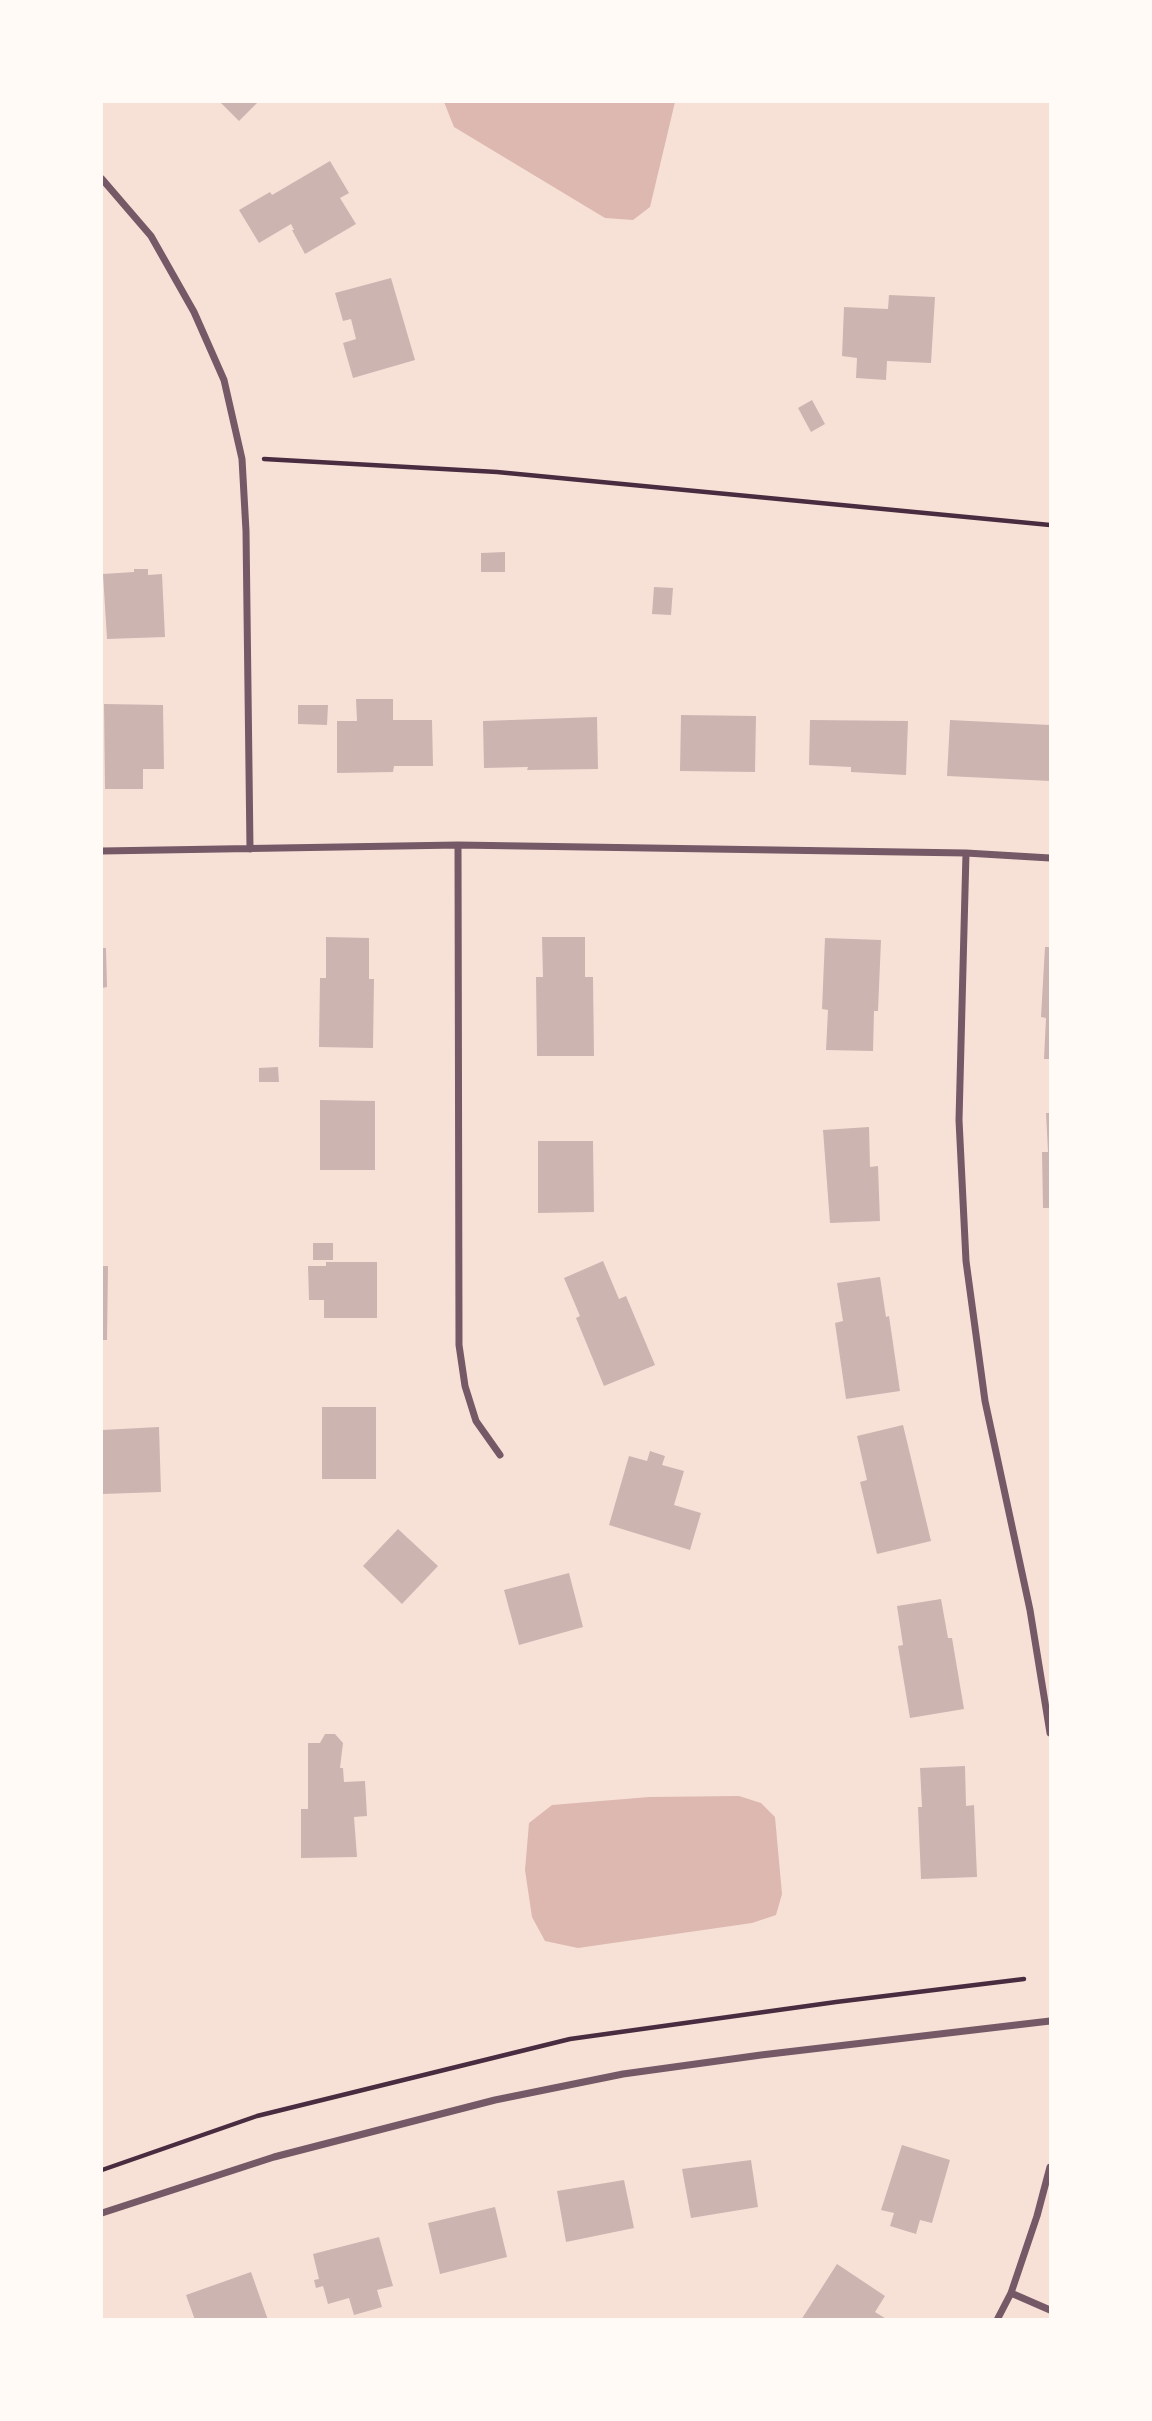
<!DOCTYPE html>
<style>
body{margin:0}
#map{position:relative;width:1152px;height:2421px;overflow:hidden;background:#f7e1d7;font-family:Quicksand,sans-serif}
canvas{display:block}
.frame{position:absolute;inset:0;border:103px solid #fffaf5;pointer-events:none}
</style>
<div id="map">
<canvas width="1152" height="2421"></canvas>
<div class="frame"></div>
</div>
<script>
const ctx = document.querySelector('canvas').getContext('2d');
ctx.lineJoin = 'round';
function fillPath(path, color) { ctx.fillStyle = color; ctx.fill(path, 'evenodd'); }
const poly = rows => new Path2D(rows.map(r => 'M' + r).join(''));
function stroke(path, color, width, dash) { ctx.strokeStyle = color; ctx.lineWidth = width; ctx.lineCap = dash ? 'butt' : 'round'; ctx.setLineDash(dash || []); ctx.stroke(path); }
fillPath(poly([
 [444,102,675,102,650,207,633,220,605,218,454,127],
 [739,1796,761,1803,775,1817,782,1894,776,1915,752,1923,578,1948,545,1941,532,1917,525,1870,529,1823,552,1805,649,1797]
]), '#dcb8b0');
fillPath(poly([
 [220,102,258,102,239,121],
 [330,161,349,193,340,198,356,224,305,254,292,230,294,230,291,224,259,243,239,210,270,192,272,195],
 [391,278,415,360,353,378,343,343,356,339,351,319,343,321,335,293],
 [889,295,935,297,931,363,887,361,886,380,856,378,857,358,842,356,844,307,888,309],
 [812,400,825,424,811,432,798,408],
 [505,552,505,572,481,572,481,553],
 [134,569,148,569,148,575,162,574,165,637,107,639,103,574,134,572],
 [654,587,673,588,671,615,652,614],
 [356,699,393,699,393,720,432,720,433,766,394,766,393,772,337,773,337,721,357,721],
 [104,704,163,705,164,769,143,769,143,789,105,789],
 [298,705,328,705,327,725,298,724],
 [681,715,756,716,755,772,680,771],
 [597,717,598,769,527,770,528,767,484,768,483,721],
 [810,720,908,721,906,775,851,772,851,767,809,765],
 [950,720,1050,725,1050,781,947,776],
 [326,937,369,938,369,979,374,979,373,1048,319,1047,320,978,326,978],
 [542,937,585,937,585,977,593,977,594,1056,537,1056,536,977,543,977],
 [825,938,881,940,878,1011,874,1011,873,1051,826,1050,828,1010,822,1009],
 [1045,947,1050,947,1050,1059,1044,1059,1046,1018,1041,1017],
 [102,948,106,948,107,987,102,988],
 [278,1067,279,1082,259,1082,259,1068],
 [320,1100,375,1101,375,1170,320,1170],
 [1046,1113,1050,1113,1050,1208,1043,1208,1042,1152,1048,1152],
 [869,1127,870,1167,878,1166,880,1221,830,1223,823,1130],
 [538,1141,593,1141,594,1212,538,1213],
 [313,1243,333,1243,333,1260,313,1260],
 [603,1261,619,1299,626,1296,655,1365,604,1386,576,1318,580,1316,564,1278],
 [326,1262,377,1262,377,1318,324,1318,324,1300,309,1300,308,1266,326,1266],
 [102,1266,108,1266,107,1340,102,1340],
 [880,1277,886,1317,889,1316,900,1391,846,1399,835,1323,843,1321,837,1283],
 [322,1407,376,1407,376,1479,322,1479],
 [903,1425,931,1541,877,1554,860,1482,867,1480,857,1436],
 [159,1427,161,1492,102,1494,102,1430],
 [650,1451,665,1456,662,1465,684,1471,674,1505,701,1513,690,1550,609,1525,629,1456,647,1461],
 [398,1529,438,1566,402,1604,363,1566],
 [569,1573,583,1627,519,1645,504,1590],
 [941,1599,948,1638,952,1638,964,1709,910,1718,898,1646,903,1645,897,1606],
 [325,1734,335,1734,343,1743,340,1768,343,1768,344,1782,365,1781,367,1816,354,1817,357,1857,301,1858,301,1809,308,1809,308,1743,320,1743],
 [965,1766,966,1806,974,1805,977,1877,921,1879,918,1807,922,1807,920,1768],
 [902,2145,950,2160,932,2223,920,2220,916,2234,890,2226,894,2213,881,2210],
 [751,2160,758,2207,691,2218,682,2169],
 [624,2180,634,2228,566,2242,557,2191],
 [495,2207,507,2257,440,2274,428,2223],
 [379,2237,393,2286,377,2290,382,2307,354,2315,349,2298,328,2304,323,2286,316,2288,314,2280,319,2279,313,2254],
 [837,2264,885,2296,875,2312,888,2320,801,2320],
 [251,2272,268,2320,195,2320,186,2295]
]), '#ccb4b1');
stroke(poly([
 [264,459,497,472,1050,525],
 [102,2170,257,2116,570,2039,836,2002,1024,1979]
]), '#4a2c40', 4.5);
stroke(poly([
 [102,179,151,236,194,312,224,380,242,459,246,531,250,849],
 [458,845,459,1345,465,1386,476,1421,500,1455],
 [102,851,458,845,966,853,1050,858],
 [966,853,959,1120,966,1261,985,1401,1030,1610,1050,1733],
 [102,2213,274,2157,495,2100,623,2074,761,2055,1050,2021],
 [1011,2293,1050,2310],
 [997,2320,1011,2293,1037,2216,1050,2167]
]), '#755966', 7);
</script>
